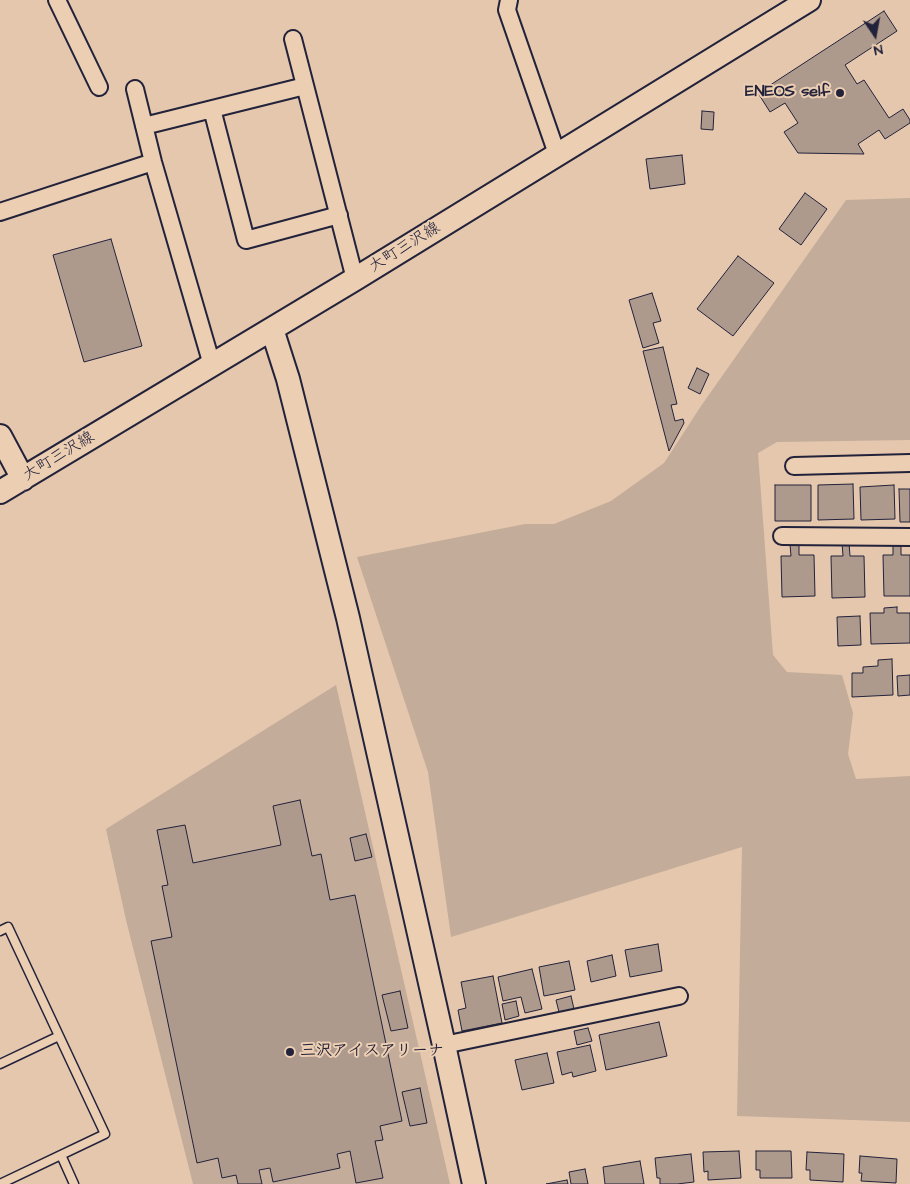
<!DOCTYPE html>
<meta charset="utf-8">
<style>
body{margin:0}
#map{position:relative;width:910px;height:1184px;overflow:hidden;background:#e4c7ad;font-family:"Architects Daughter",sans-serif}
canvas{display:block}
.north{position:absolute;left:850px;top:10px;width:50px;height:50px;-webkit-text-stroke:4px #ecceb2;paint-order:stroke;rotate:168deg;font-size:14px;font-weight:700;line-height:20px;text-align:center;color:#22223b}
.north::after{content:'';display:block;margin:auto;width:18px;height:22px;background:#22223b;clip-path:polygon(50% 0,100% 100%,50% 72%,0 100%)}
</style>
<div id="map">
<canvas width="910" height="1184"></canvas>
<div class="north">N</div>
</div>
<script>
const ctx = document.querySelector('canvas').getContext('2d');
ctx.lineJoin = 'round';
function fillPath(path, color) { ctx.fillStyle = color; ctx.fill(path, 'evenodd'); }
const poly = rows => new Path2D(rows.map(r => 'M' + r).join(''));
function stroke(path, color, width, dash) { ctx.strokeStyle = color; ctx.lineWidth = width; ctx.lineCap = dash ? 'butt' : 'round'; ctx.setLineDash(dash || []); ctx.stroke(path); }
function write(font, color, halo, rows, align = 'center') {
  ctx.font = font + ' "Architects Daughter","Klee One",sans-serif'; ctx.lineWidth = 4; ctx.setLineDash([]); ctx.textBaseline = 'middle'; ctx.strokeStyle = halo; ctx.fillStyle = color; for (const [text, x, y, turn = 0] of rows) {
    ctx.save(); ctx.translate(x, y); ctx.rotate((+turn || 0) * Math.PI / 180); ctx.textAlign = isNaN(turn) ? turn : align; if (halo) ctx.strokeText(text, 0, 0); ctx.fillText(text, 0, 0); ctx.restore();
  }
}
fillPath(poly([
 [910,198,910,440,777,442,758,453,773,655,787,672,842,675,853,713,848,754,856,779,910,776,910,1122,737,1116,742,847,451,937,428,772,357,557,525,524,554,524,611,501,664,463,701,406,846,200],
 [336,685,450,1184,193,1184,126,920,106,829]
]), '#c4ac9a');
const building = poly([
 [884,11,897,31,845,65,857,84,864,80,889,118,903,109,910,120,910,123,885,139,879,130,858,144,864,154,798,153,784,132,798,123,785,103,770,112,758,93,884,11],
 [702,111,714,112,713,130,701,129,702,111],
 [682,155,685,184,650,189,646,159,682,155],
 [805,193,827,209,801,245,779,229,805,193],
 [111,239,142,346,84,362,53,255,111,239],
 [738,256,774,283,733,336,697,309,738,256],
 [652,293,661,321,653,323,659,343,643,348,629,300,652,293],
 [663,347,677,404,671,405,675,421,683,419,684,423,669,451,643,351,663,347],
 [697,368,709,374,700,394,688,388,697,368],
 [853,484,854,519,818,520,818,485,853,484],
 [775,485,811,485,811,521,775,521,775,485],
 [894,485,895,519,861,520,860,487,894,485],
 [899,489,910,489,910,522,900,522,899,489],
 [893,542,901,542,901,555,910,555,910,596,884,596,883,555,893,555,893,542],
 [799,543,799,555,814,555,815,596,782,597,781,556,791,556,790,544,799,543],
 [842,543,849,543,850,556,864,556,865,597,832,598,831,556,843,556,842,543],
 [897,607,897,613,910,613,910,643,871,644,870,613,884,613,884,608,897,607],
 [860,616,861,645,838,646,837,617,860,616],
 [892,659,893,695,852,697,852,673,863,673,863,667,878,666,878,660,892,659],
 [910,675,910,695,898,696,897,676,910,675],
 [300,800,312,856,321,854,330,900,355,895,402,1121,380,1126,383,1140,375,1141,383,1178,356,1183,350,1151,337,1154,340,1168,273,1182,270,1168,259,1170,262,1184,238,1184,236,1175,222,1178,218,1158,197,1163,151,941,172,937,162,886,168,885,157,830,185,825,193,863,281,845,273,806,300,800],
 [366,834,372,857,355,861,350,838,366,834],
 [658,944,662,971,630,977,625,950,658,944],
 [612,955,616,976,591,982,587,961,612,955],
 [569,961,575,990,544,996,539,967,569,961],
 [532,969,542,1009,525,1013,521,997,503,1001,498,977,532,969],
 [493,976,502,1023,462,1031,458,1010,466,1008,461,982,493,976],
 [400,991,408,1028,391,1031,382,995,400,991],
 [571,996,574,1009,559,1012,556,1000,571,996],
 [516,1001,519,1016,505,1020,502,1004,516,1001],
 [659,1022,667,1056,606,1070,599,1035,659,1022],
 [588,1028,592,1041,577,1045,574,1031,588,1028],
 [590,1045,596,1071,573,1077,572,1072,562,1075,557,1052,590,1045],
 [547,1053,554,1083,522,1090,515,1060,547,1053],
 [420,1088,427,1123,410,1126,402,1092,420,1088],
 [739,1151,741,1178,708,1180,708,1171,704,1172,703,1152,739,1151],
 [756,1151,791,1151,792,1178,760,1178,760,1170,756,1170,756,1151],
 [807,1152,844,1154,843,1182,810,1180,810,1170,806,1170,807,1152],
 [691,1154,694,1182,677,1184,660,1184,660,1178,657,1178,655,1158,691,1154],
 [860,1156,897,1159,896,1183,861,1181,862,1173,859,1173,860,1156],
 [640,1161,644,1184,605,1184,603,1167,640,1161],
 [585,1169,588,1184,571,1184,569,1172,585,1169],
 [567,1180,568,1184,546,1184,567,1180]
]);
fillPath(building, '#ae9a8d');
stroke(building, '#22223b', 1);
const lane = poly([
 [0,931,8,927,105,1134,0,1184],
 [0,1064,59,1036],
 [61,1155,74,1184]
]);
const street = poly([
 [57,0,99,87],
 [509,0,507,10,557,154],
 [293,39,355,279],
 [135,89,153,162,212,365],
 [212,109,246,240,339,215],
 [144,126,305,86],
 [0,212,153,162],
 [794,466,910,463],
 [782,536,910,537],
 [444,1045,679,996]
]);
const secondary = poly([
 [272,329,288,379,348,618,444,1045,474,1184],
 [0,436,23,479],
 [0,492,355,279,809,0]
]);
stroke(lane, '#22223b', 11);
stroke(street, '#22223b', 20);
stroke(secondary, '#22223b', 26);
stroke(lane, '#ecceb2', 8);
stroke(street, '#ecceb2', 16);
stroke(secondary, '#ecceb2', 22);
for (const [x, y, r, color] of [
 [840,93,5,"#22223b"],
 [290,1052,5,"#22223b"]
]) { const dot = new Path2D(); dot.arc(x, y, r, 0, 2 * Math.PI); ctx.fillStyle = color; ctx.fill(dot); stroke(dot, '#ecceb2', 2); }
write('bold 16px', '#22223b', '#ecceb2', [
 ["ENEOS self",830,93],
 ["三沢アイスアリーナ",300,1052,"left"]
], 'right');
write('16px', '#22223b', '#ecceb2', [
 ["大町三沢線",405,248,-32],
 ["大町三沢線",59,457,-31]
]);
</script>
